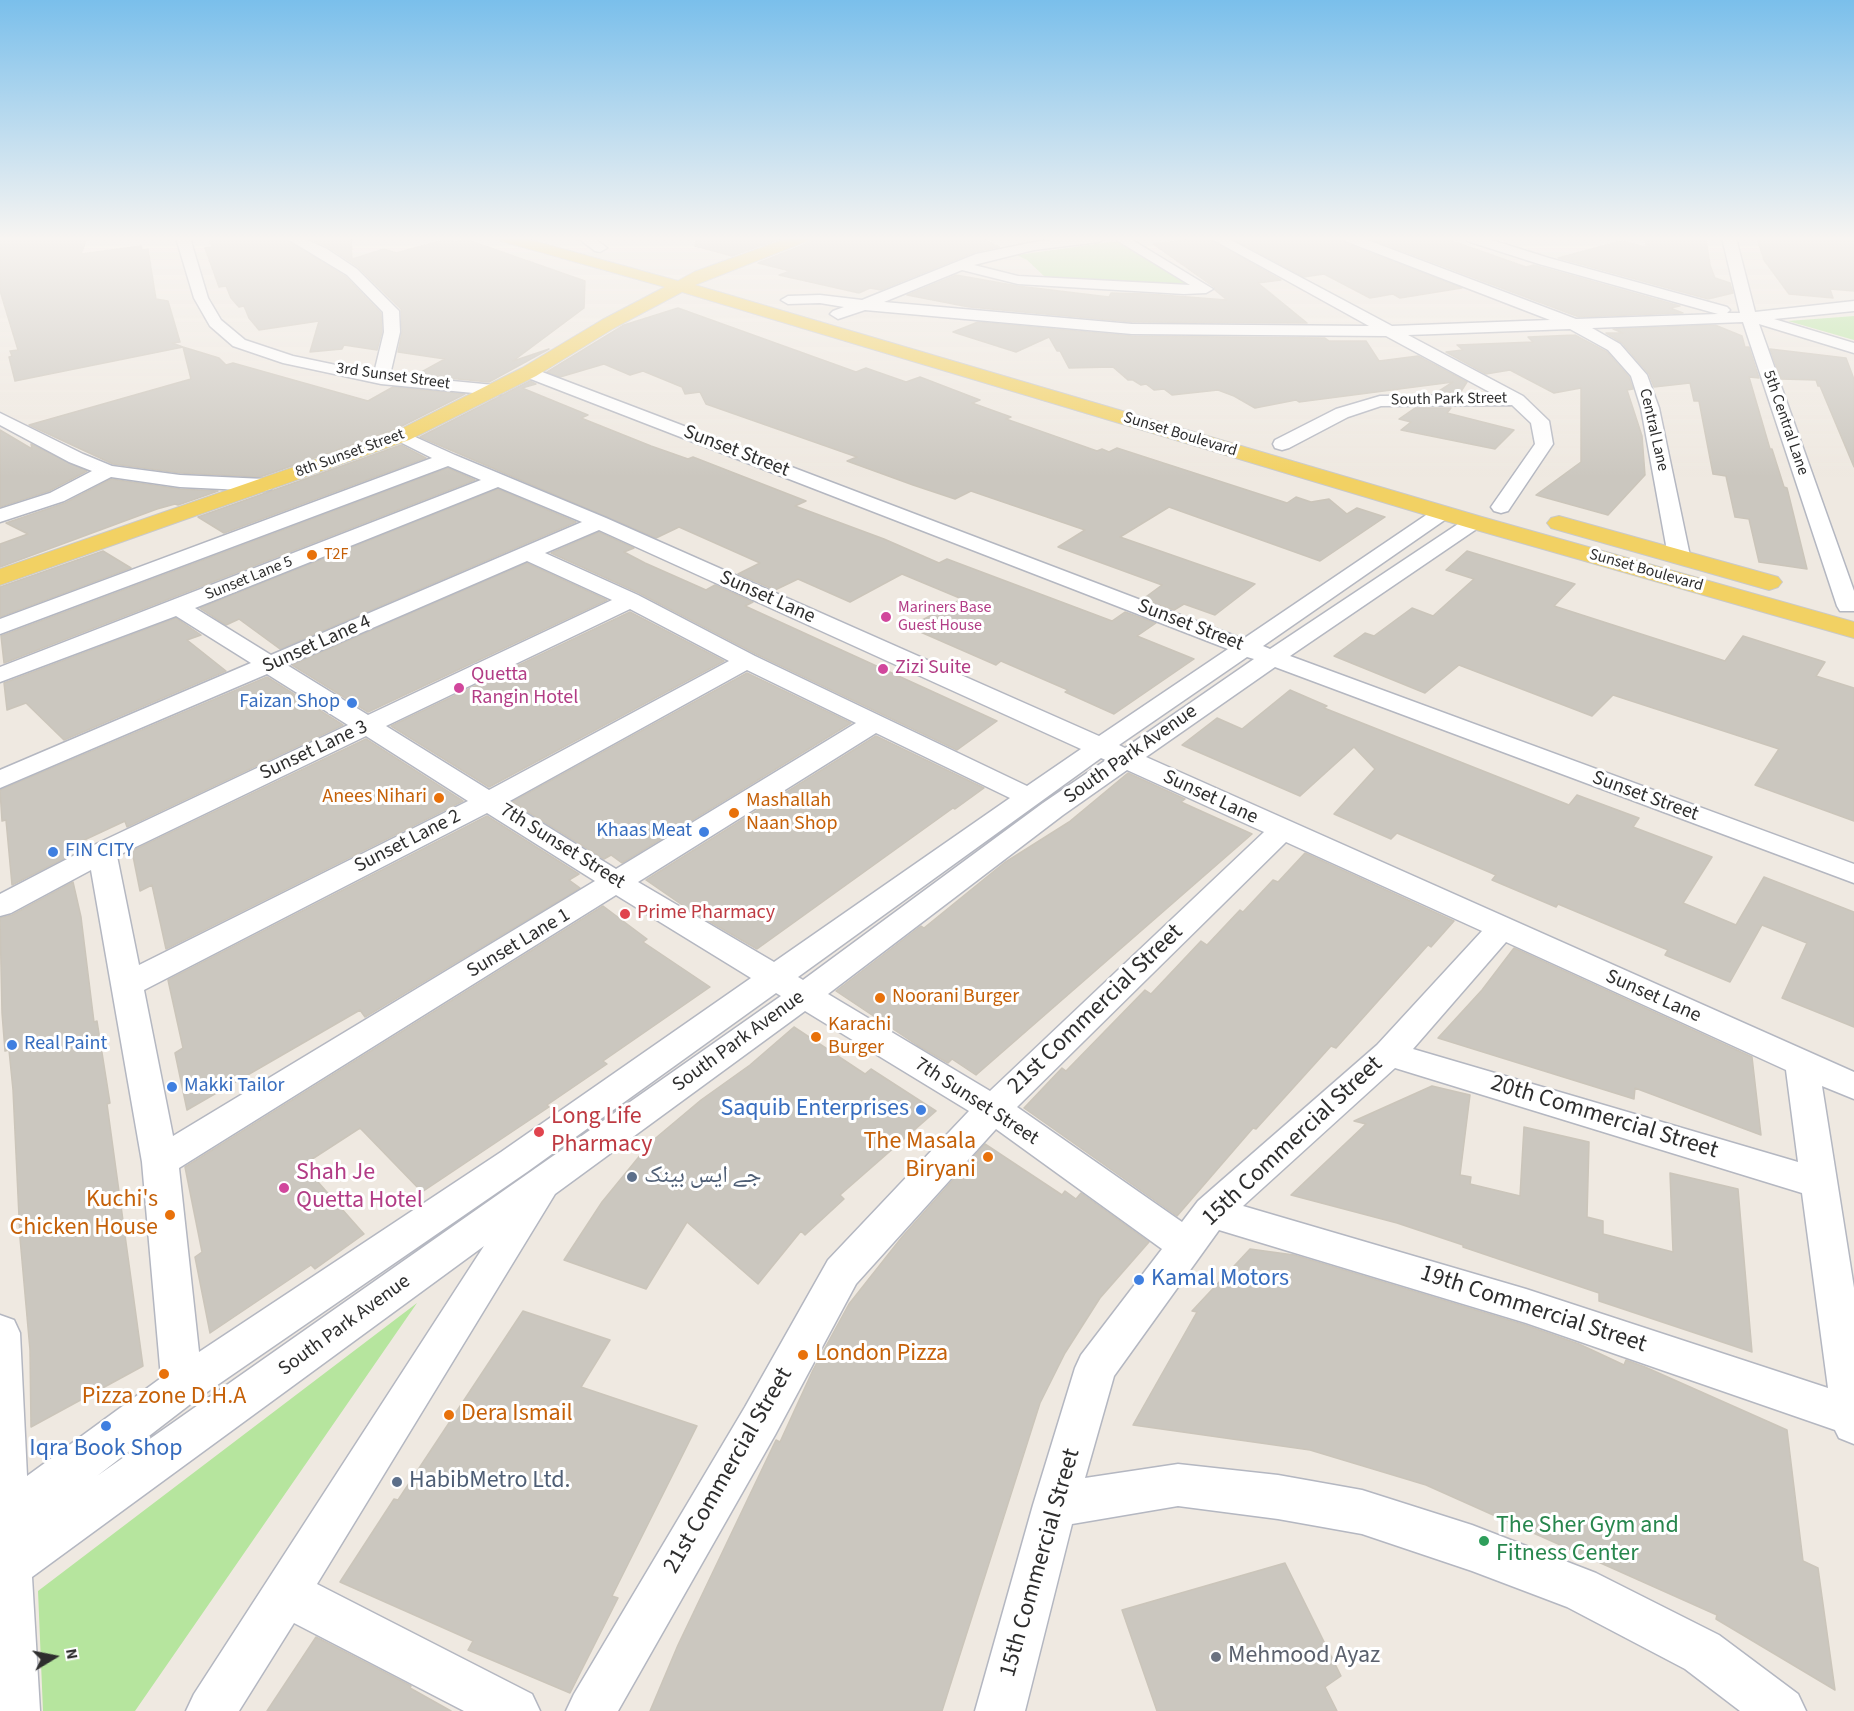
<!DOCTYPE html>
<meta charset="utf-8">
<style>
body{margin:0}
#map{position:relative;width:1854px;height:1711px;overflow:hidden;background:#efe9e1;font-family:"Source Sans 3",sans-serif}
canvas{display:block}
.north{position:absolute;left:24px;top:1627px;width:60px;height:60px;-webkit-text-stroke:4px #fff;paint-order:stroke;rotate:80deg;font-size:16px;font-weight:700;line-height:24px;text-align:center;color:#2e2e2e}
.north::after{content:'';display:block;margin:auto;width:21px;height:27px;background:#2e2e2e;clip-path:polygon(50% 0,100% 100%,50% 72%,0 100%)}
</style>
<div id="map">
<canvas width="1854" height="1711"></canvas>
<div class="north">N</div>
</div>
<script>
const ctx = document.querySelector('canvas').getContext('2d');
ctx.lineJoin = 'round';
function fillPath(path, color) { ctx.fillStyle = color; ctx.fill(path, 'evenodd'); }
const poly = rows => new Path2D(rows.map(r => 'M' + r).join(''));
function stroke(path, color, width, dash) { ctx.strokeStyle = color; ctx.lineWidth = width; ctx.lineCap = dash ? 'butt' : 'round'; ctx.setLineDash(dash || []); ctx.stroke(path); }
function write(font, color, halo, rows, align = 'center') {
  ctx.font = font + ' "Source Sans 3","Noto Naskh Arabic",sans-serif'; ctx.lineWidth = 6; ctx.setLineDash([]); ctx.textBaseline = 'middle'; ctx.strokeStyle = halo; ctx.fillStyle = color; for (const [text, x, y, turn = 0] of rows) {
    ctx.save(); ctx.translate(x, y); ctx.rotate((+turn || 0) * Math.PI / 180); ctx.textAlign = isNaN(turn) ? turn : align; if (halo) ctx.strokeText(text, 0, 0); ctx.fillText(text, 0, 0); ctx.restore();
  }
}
fillPath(poly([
 [1117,241,1188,284,1046,278,1027,260,1017,255],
 [1854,316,1854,340,1788,321],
 [417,1303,135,1711,43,1711,38,1591]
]), '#b6e59e');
const building = poly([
 [0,238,87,238,81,254,141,246,142,250,148,249,156,299,168,301,180,342,172,343,183,347,15,381,9,357,12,356,10,351,18,350,0,291,0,238],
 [208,238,284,238,346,277,381,313,382,332,377,350,344,345,342,349,310,352,319,321,259,330,249,318,244,306,239,307,231,298,226,286,219,287,205,248,212,247,208,238],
 [308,238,351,238,352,259,384,249,396,253,447,239,455,242,465,239,585,281,584,308,513,361,549,349,489,382,416,375,445,359,398,352,402,332,401,309,358,267,328,247,308,238],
 [696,238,782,238,732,256,695,246,696,238],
 [812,238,981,238,999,247,975,252,881,290,870,288,859,293,779,275,790,271,758,263,808,243,812,238],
 [1202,238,1208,238,1281,280,1258,283,1307,323,1132,322,969,307,907,295,956,275,1018,286,1109,297,1111,293,1149,294,1227,300,1215,290,1214,287,1153,244,1202,238],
 [1231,238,1341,238,1344,243,1462,288,1400,298,1393,294,1370,298,1324,274,1304,277,1231,238],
 [1368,238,1444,238,1526,267,1534,265,1680,306,1670,308,1683,313,1579,317,1368,238],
 [1645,238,1706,238,1710,265,1715,278,1730,283,1733,293,1708,299,1558,258,1621,241,1646,247,1645,238],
 [1757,238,1854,239,1854,291,1830,289,1833,298,1789,294,1764,260,1757,238],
 [678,308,856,372,866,368,906,382,920,377,980,400,972,403,1011,417,1006,419,1097,451,1102,449,1109,452,1117,448,1287,503,1296,497,1311,502,1329,499,1347,514,1357,508,1385,517,1320,561,1169,507,1120,537,1255,584,1215,615,1184,604,1174,610,1143,599,1162,585,1058,547,1085,530,971,491,955,499,913,485,847,461,857,457,706,404,700,392,685,394,682,387,643,371,630,375,604,364,560,377,547,372,624,325,678,308],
 [978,322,1132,336,1325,338,1329,341,1366,341,1379,361,1418,356,1467,382,1460,393,1436,393,1453,382,1299,402,1296,400,1255,408,1234,396,1218,390,1172,395,1164,389,1154,390,1146,384,1141,385,1133,380,1128,380,1113,367,1069,368,1060,351,1057,351,1049,337,1016,352,953,332,978,322],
 [1715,325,1742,336,1745,347,1749,347,1759,378,1749,377,1770,449,1772,449,1784,487,1787,488,1807,569,1759,562,1749,519,1735,517,1726,476,1713,474,1699,401,1694,401,1690,383,1654,387,1649,374,1622,343,1606,333,1623,333,1613,329,1715,325],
 [1575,335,1607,352,1629,377,1633,389,1627,390,1642,436,1645,475,1608,515,1536,495,1581,462,1581,388,1554,393,1510,370,1486,374,1446,352,1463,350,1457,345,1533,342,1528,337,1575,335],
 [183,347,219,358,226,365,233,363,368,401,393,387,465,394,394,430,260,477,180,473,113,464,29,425,191,379,183,347],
 [1770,349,1846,358,1854,379,1854,467,1820,386,1818,386,1816,380,1781,379,1770,349],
 [530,381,536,384,522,388,588,415,581,418,651,446,688,459,693,457,806,501,795,506,884,539,939,563,947,559,1112,621,1125,612,1156,623,1137,636,1194,659,1114,714,1065,692,1068,690,1001,661,996,665,909,627,962,599,902,574,850,602,798,579,775,590,738,574,760,563,679,527,656,538,420,437,530,381],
 [1415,408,1451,408,1447,413,1514,430,1495,449,1401,430,1411,422,1399,419,1415,408],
 [0,430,32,449,31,444,87,471,49,491,0,507,0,430],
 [401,445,426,458,224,533,198,517,401,445],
 [448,468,475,480,4,663,1,636,448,468],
 [111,479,180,489,218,491,178,505,175,504,157,509,0,567,0,544,28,534,6,523,65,503,111,479],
 [498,489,576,522,280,649,239,619,226,625,200,608,498,489],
 [599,532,634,548,624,552,645,563,706,590,715,585,753,602,745,606,997,721,957,750,756,654,639,593,551,553,599,532],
 [103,551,131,568,0,617,0,587,103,551],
 [1467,551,1575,584,1554,606,1725,661,1743,636,1825,662,1816,676,1854,688,1854,821,1755,785,1779,749,1613,695,1592,716,1459,665,1425,693,1334,656,1365,633,1374,636,1412,608,1433,616,1474,579,1446,570,1467,551],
 [527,563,607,600,368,712,292,665,527,563],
 [630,612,724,661,489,787,391,726,630,612],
 [176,618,201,635,187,640,226,671,64,740,26,703,7,710,4,683,176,618],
 [747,673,851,723,622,863,611,855,604,859,512,802,747,673],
 [267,677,343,725,127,827,125,821,65,849,67,857,12,885,6,820,2,821,0,790,267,677],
 [1290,690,1327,706,1324,708,1569,805,1577,795,1639,818,1633,827,1712,857,1683,903,1736,925,1764,877,1854,912,1854,1027,1782,998,1807,943,1762,925,1730,982,1665,955,1668,950,1558,904,1556,907,1492,880,1496,875,1397,833,1391,839,1334,814,1375,769,1354,747,1300,796,1182,745,1217,718,1242,729,1290,690],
 [876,736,984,788,955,809,953,808,757,949,688,909,646,880,876,736],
 [366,739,463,801,166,949,152,885,140,891,132,851,366,739],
 [1128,773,1185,799,1181,802,1252,834,976,1075,952,1059,948,1063,917,1045,836,991,921,926,924,928,1004,863,1069,822,1128,773],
 [487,816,579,874,569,880,580,888,365,1017,360,1010,187,1110,175,1053,183,1048,168,980,487,816],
 [1305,853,1454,921,1431,947,1428,945,1336,1048,1331,1046,1256,1129,1253,1128,1177,1216,1024,1108,1062,1068,1066,1071,1145,990,1151,994,1201,941,1207,945,1240,910,1243,912,1273,880,1278,882,1305,853],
 [73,882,81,917,94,1022,97,1021,110,1103,107,1104,143,1366,31,1427,30,1350,20,1238,13,1090,9,1050,5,1051,2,1013,0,918,12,915,73,882],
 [603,906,647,939,643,942,710,987,603,1061,607,1064,547,1105,549,1107,422,1192,360,1128,303,1165,364,1234,315,1269,311,1265,210,1333,195,1257,202,1252,185,1167,603,906],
 [1514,948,1752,1057,1761,1135,1635,1088,1634,1099,1438,1038,1482,990,1514,948],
 [794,1027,865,1074,871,1069,936,1111,840,1195,844,1199,805,1235,801,1231,758,1284,687,1222,646,1289,564,1260,602,1202,651,1142,701,1100,750,1065,794,1027],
 [1432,1086,1470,1095,1460,1175,1471,1177,1470,1184,1520,1196,1524,1127,1589,1142,1587,1217,1603,1221,1603,1234,1673,1252,1670,1173,1738,1189,1752,1352,1599,1301,1599,1293,1463,1247,1463,1245,1397,1223,1291,1195,1366,1124,1354,1121,1432,1086],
 [985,1144,1062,1195,1065,1191,1076,1199,1081,1193,1149,1242,1100,1298,1065,1353,1040,1403,942,1711,650,1711,678,1645,776,1440,780,1442,813,1370,849,1304,902,1237,985,1144],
 [1250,1249,1294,1255,1525,1325,1579,1344,1624,1365,1626,1360,1645,1367,1787,1430,1803,1561,1818,1568,1835,1690,1716,1619,1717,1615,1426,1485,1310,1450,1133,1425,1197,1312,1192,1311,1250,1249],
 [523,1311,610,1340,581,1387,697,1426,612,1596,618,1598,570,1693,468,1650,473,1641,340,1582,394,1499,398,1500,523,1311],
 [1285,1563,1341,1676,1325,1687,1337,1711,1157,1711,1122,1610,1285,1563],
 [316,1637,411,1686,410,1688,451,1711,267,1711,316,1637]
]);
fillPath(building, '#cbc7bf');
stroke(building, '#cbc5ba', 1.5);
const minor = poly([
 [176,238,190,238,208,298,221,320,245,340,293,356,374,373,384,332,383,312,347,275,286,238,303,238,327,249,357,269,399,311,400,332,390,375,494,385,500,386,503,390,500,394,494,395,381,384,283,363,233,346,210,326,194,298,176,238],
 [578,238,594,238,607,248,600,252,595,251,578,238],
 [1068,238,1106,238,1099,242,1034,250,974,265,1018,276,1190,285,1113,238,1129,238,1213,289,1206,293,1184,294,1018,284,962,270,884,302,1132,324,1369,326,1210,238,1227,238,1392,326,1550,320,1345,241,1343,238,1362,238,1576,319,1718,314,1539,264,1467,241,1465,238,1485,238,1549,258,1727,307,1730,310,1727,313,1740,313,1722,238,1736,238,1755,312,1854,301,1854,311,1774,319,1854,343,1854,353,1759,324,1854,591,1854,611,1840,611,1837,606,1743,322,1592,328,1620,344,1647,375,1659,408,1690,556,1686,560,1679,562,1672,560,1668,556,1641,408,1631,376,1608,350,1570,329,1408,335,1523,396,1549,421,1553,444,1508,511,1501,513,1494,511,1491,507,1535,444,1531,423,1512,405,1381,406,1348,417,1289,448,1282,450,1275,448,1273,444,1275,440,1336,409,1380,396,1495,395,1386,336,1132,334,865,310,838,319,830,314,833,311,844,307,820,303,788,304,781,300,788,296,820,295,862,300,976,254,1034,242,1068,238],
 [529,367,1243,639,1435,509,1449,509,1452,513,1449,517,1263,646,1270,649,1467,518,1481,518,1484,522,1481,526,1290,656,1854,864,1854,883,1275,667,1146,757,1854,1072,1854,1099,1822,1086,1854,1288,1854,1444,1839,1438,1835,1430,1526,1323,1219,1230,1114,1376,1085,1478,1178,1464,1278,1475,1362,1490,1472,1525,1596,1573,1719,1635,1798,1694,1806,1711,1740,1711,1685,1669,1567,1607,1472,1571,1362,1534,1278,1519,1178,1506,1072,1524,1025,1711,975,1711,1033,1505,1075,1368,1081,1355,1162,1249,996,1129,856,1284,775,1435,618,1711,566,1711,574,1694,745,1407,828,1260,969,1111,805,1011,555,1194,317,1584,532,1694,540,1711,464,1711,294,1623,239,1711,186,1711,194,1694,484,1246,32,1577,40,1711,0,1711,0,1315,14,1320,20,1333,27,1476,161,1378,142,1162,91,870,11,913,0,916,0,894,92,846,348,725,267,674,0,788,0,770,251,663,176,616,0,682,0,667,481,480,448,466,0,634,0,619,432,458,396,440,393,436,396,432,402,431,455,455,606,518,1099,736,1228,649,523,376,521,372,529,367],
 [498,487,582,522,271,655,195,608,498,487],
 [599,530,1081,749,1027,786,755,656,638,595,545,553,599,530],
 [527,561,612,600,368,715,287,665,527,561],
 [630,609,729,661,489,790,386,726,630,609],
 [1247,657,1254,659,1125,748,1119,745,1247,657],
 [747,670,856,723,616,869,508,802,747,670],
 [876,733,1010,798,774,962,638,882,876,733],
 [366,736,468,801,139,965,117,856,366,736],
 [1101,758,1106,760,1043,803,803,980,798,977,1101,758],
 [1127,770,1264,832,990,1091,828,994,1063,815,1127,770],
 [487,813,595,881,173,1136,144,990,487,813],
 [1286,842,1482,931,1377,1045,1198,1201,1182,1222,1017,1107,1286,842],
 [616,895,751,978,501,1152,199,1352,179,1168,616,895],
 [1506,942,1786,1070,1798,1162,1413,1049,1506,942],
 [776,993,781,996,97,1476,197,1399,527,1172,776,993],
 [1395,1068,1802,1193,1828,1388,1526,1289,1243,1206,1395,1068],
 [0,413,83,454,112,466,180,475,264,479,271,481,274,485,271,489,264,491,180,487,111,477,64,501,0,522,0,509,50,493,92,471,69,462,0,425,0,413]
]);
const major = poly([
 [498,238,523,238,678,281,694,272,788,238,810,238,807,241,695,285,1482,517,1854,622,1854,638,1466,527,682,292,614,328,536,376,409,440,0,585,0,569,395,432,522,368,602,320,665,287,501,241,498,238],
 [1559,516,1778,577,1782,582,1778,587,1769,590,1551,528,1547,523,1551,518,1559,516]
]);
stroke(minor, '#b4b7c1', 3);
stroke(major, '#c9c9c9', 2);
fillPath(minor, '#fff');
fillPath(major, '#f2d163');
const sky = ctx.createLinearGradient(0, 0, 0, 477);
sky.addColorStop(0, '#7abfeb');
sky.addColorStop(0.5, '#f8f5f2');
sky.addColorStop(1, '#f8f5f200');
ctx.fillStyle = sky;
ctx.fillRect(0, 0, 1854, 477);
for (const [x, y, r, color] of [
 [312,555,6,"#e8710a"],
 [886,617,6,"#d1479c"],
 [883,669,6,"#d1479c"],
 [459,688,6,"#d1479c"],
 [352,703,6,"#3f7fe0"],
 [439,798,6,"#e8710a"],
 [734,813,6,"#e8710a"],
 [704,832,6,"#3f7fe0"],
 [53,852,6,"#3f7fe0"],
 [625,914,6,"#e0444e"],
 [880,998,6,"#e8710a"],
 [816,1037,6,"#e8710a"],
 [12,1045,6,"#3f7fe0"],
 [172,1087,6,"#3f7fe0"],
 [921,1110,6,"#3f7fe0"],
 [539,1132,6,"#e0444e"],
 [988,1157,6,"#e8710a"],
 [632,1177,6,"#5c6f8a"],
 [284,1188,6,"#d1479c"],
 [170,1215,6,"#e8710a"],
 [1139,1280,6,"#3f7fe0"],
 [803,1355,6,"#e8710a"],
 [164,1374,6,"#e8710a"],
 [449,1415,6,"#e8710a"],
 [106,1426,6,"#3f7fe0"],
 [397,1482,6,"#5c6f8a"],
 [1484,1541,6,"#2e9e5b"],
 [1216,1657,6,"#6b7280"]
]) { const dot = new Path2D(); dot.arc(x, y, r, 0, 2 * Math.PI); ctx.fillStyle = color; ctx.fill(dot); stroke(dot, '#fff', 2); }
write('16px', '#2e2e2e', '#fff', [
 ["3rd Sunset Street",393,377,8],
 ["South Park Street",1449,400,-1],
 ["5th Central Lane",1785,423,71],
 ["Central Lane",1653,430,77],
 ["Sunset Boulevard",1180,435,17],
 ["8th Sunset Street",350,454,-20],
 ["Sunset Boulevard",1646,571,16],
 ["Sunset Lane 5",249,579,-22]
]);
write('16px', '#c56008', '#fff', [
 ["T2F",324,555]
], 'left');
write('16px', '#b23c85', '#fff', [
 ["Mariners Base",898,608],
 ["Guest House",898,626]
], 'left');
write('20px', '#2e2e2e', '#fff', [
 ["Sunset Street",736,452,21],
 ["Sunset Lane",767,598,24],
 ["Sunset Street",1190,626,21],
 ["Sunset Lane 4",317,645,-24],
 ["Sunset Lane 3",314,751,-25],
 ["South Park Avenue",1131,755,-35],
 ["Sunset Street",1645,797,20],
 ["Sunset Lane",1210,798,25],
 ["Sunset Lane 2",408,842,-27],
 ["7th Sunset Street",562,847,32],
 ["Sunset Lane 1",519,944,-31],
 ["Sunset Lane",1653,997,24],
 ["South Park Avenue",739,1042,-36],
 ["7th Sunset Street",976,1102,33],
 ["South Park Avenue",345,1326,-36]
]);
write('20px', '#b23c85', '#fff', [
 ["Zizi Suite",895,669],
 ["Quetta",471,676],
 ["Rangin Hotel",471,699]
], 'left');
write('20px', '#366cbe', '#fff', [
 ["Faizan Shop",340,703,"right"],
 ["Khaas Meat",692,832,"right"],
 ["FIN CITY",65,852],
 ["Real Paint",24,1045],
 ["Makki Tailor",184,1087]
], 'left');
write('20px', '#c56008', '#fff', [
 ["Anees Nihari",427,798,"right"],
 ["Mashallah",746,802],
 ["Naan Shop",746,825],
 ["Noorani Burger",892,998],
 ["Karachi",828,1026],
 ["Burger",828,1049]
], 'left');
write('20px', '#be3a42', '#fff', [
 ["Prime Pharmacy",637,914]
], 'left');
write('24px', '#2e2e2e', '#fff', [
 ["21st Commercial Street",1096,1010,-44],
 ["20th Commercial Street",1604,1118,17],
 ["15th Commercial Street",1293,1142,-43],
 ["19th Commercial Street",1533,1310,18],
 ["21st Commercial Street",729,1471,-60],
 ["15th Commercial Street",1041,1563,-74]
]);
write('24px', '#366cbe', '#fff', [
 ["Saquib Enterprises",909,1110],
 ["Kamal Motors",1151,1280,"left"],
 ["Iqra Book Shop",106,1450,"center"]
], 'right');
write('24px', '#be3a42', '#fff', [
 ["Long Life",551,1118],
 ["Pharmacy",551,1146]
], 'left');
write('24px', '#c56008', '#fff', [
 ["The Masala",976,1143],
 ["Biryani",976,1171],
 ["Kuchi's",158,1201],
 ["Chicken House",158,1229],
 ["London Pizza",815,1355,"left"],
 ["Pizza zone D.H.A",164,1398,"center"],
 ["Dera Ismail",461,1415,"left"]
], 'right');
write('24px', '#b23c85', '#fff', [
 ["Shah Je",296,1174],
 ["Quetta Hotel",296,1202]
], 'left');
write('24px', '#4e5e75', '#fff', [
 ["جے ایس بینک",644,1177],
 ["HabibMetro Ltd.",409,1482]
], 'left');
write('24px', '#27864d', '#fff', [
 ["The Sher Gym and",1496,1527],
 ["Fitness Center",1496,1555]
], 'left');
write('24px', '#5b616d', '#fff', [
 ["Mehmood Ayaz",1228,1657]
], 'left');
</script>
